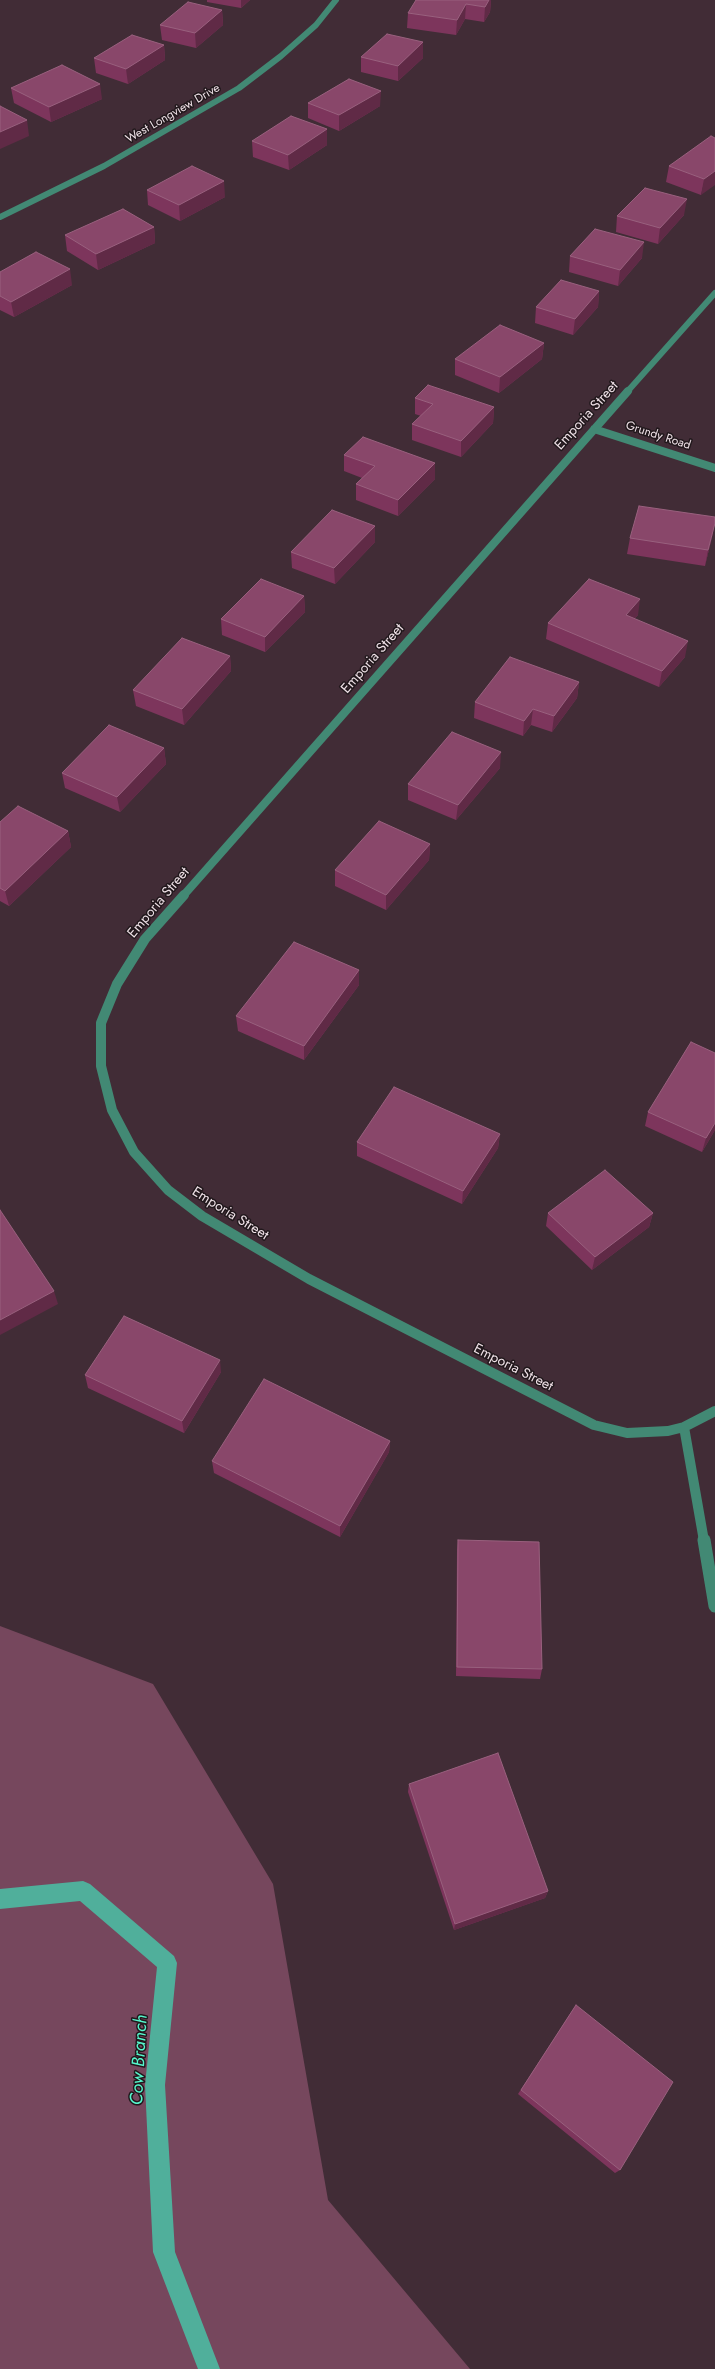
<!DOCTYPE html>
<style>
body{margin:0}
canvas{display:block;background:#412c36}
</style>
<canvas width="715" height="2369"></canvas>
<script>
const ctx = document.querySelector('canvas').getContext('2d');
ctx.lineJoin = 'round';
function fillPath(path, color) { ctx.fillStyle = color; ctx.fill(path, 'evenodd'); }
const poly = rows => new Path2D(rows.map(r => 'M' + r).join(''));
function stroke(path, color, width, dash) { ctx.strokeStyle = color; ctx.lineWidth = width; ctx.lineCap = dash ? 'butt' : 'round'; ctx.setLineDash(dash || []); ctx.stroke(path); }
function write(font, color, halo, rows, align = 'center') {
  ctx.font = font + ' Jost,sans-serif'; ctx.lineWidth = 3; ctx.setLineDash([]); ctx.textBaseline = 'middle'; ctx.strokeStyle = halo; ctx.fillStyle = color; for (const [text, x, y, turn = 0] of rows) {
    ctx.save(); ctx.translate(x, y); ctx.rotate((+turn || 0) * Math.PI / 180); ctx.textAlign = isNaN(turn) ? turn : align; if (halo) ctx.strokeText(text, 0, 0); ctx.fillText(text, 0, 0); ctx.restore();
  }
}
fillPath(poly([
 [0,1626,153,1684,273,1884,328,2200,470,2369,0,2369]
]), '#76475d');
fillPath(poly([
 [83,1881,90,1884,174,1956,177,1963,165,2085,175,2252,220,2369,198,2369,153,2252,145,2085,157,1967,80,1901,0,1909,0,1889,83,1881]
]), '#50af9b');
stroke(poly([
 [0,217,104,166,239,88,281,56,316,25,336,0],
 [627,392,715,293]
]), '#428974', 6);
stroke(poly([
 [594,429,715,468],
 [183,896,628,391]
]), '#428974', 8);
stroke(poly([
 [184,895,145,939,117,984,101,1023,101,1066,112,1110,134,1152,168,1190,202,1216,309,1279,594,1425,627,1433,668,1431,684,1427],
 [704,1541,684,1427,715,1411]
]), '#428974', 10);
stroke(poly([
 [704,1540,715,1606]
]), '#428974', 13);
fillPath(poly([
 [207,0,250,0,241,8,207,2],
 [491,0,490,12,484,22,465,19,456,35,407,28,408,13],
 [222,10,223,25,196,48,162,40,160,25],
 [423,42,423,58,398,81,361,72,361,57],
 [164,45,165,60,128,84,96,73,94,58],
 [11,88,102,99,51,122,14,103],
 [308,103,380,106,339,131,308,118],
 [715,138,701,195,666,182,669,166],
 [252,141,327,145,289,170,253,157],
 [147,190,225,197,180,221,148,205],
 [684,215,658,244,616,232,617,216],
 [154,227,155,243,98,270,67,251,65,235],
 [570,256,642,258,618,286,569,272],
 [0,272,72,285,14,317,0,310],
 [599,291,598,307,573,335,535,323,536,307],
 [544,343,542,359,499,393,455,375,455,359],
 [415,398,494,407,493,423,461,457,412,440,412,424,421,416,415,414],
 [344,455,435,463,435,479,398,516,356,500,356,484,362,478,344,471],
 [713,533,705,566,627,554,630,538],
 [375,542,335,584,292,568,291,552],
 [304,596,305,612,265,652,222,635,221,619],
 [638,615,634,619,685,657,659,687,546,639,548,623],
 [230,656,231,671,184,725,136,706,133,690],
 [579,682,577,698,552,732,531,725,523,736,474,718,475,702],
 [164,748,166,764,120,812,65,788,62,773],
 [500,768,456,820,408,800,408,784],
 [0,822,68,831,71,847,9,906,0,901],
 [430,844,429,860,386,910,335,886,335,870],
 [359,970,359,985,304,1060,238,1031,236,1016],
 [648,1112,715,1130,702,1152,645,1126],
 [500,1134,498,1148,462,1204,357,1156,357,1142],
 [548,1213,653,1213,649,1227,592,1270,546,1226],
 [221,1372,184,1433,88,1388,85,1375],
 [390,1441,389,1452,340,1537,214,1473,212,1461],
 [458,1540,542,1669,540,1679,456,1676,457,1550],
 [409,1784,548,1891,545,1898,454,1930,408,1792],
 [576,2005,620,2170,615,2173,518,2094]
]), '#7d355c');
fillPath(poly([
 [241,0,250,0,241,8],
 [489,0,491,0,490,12,484,22,485,7],
 [466,4,465,19,456,35,457,20],
 [222,10,223,25,196,48,195,33],
 [423,42,423,58,398,81,398,66],
 [164,45,165,60,128,84,126,69],
 [100,84,102,99,51,122,49,107],
 [381,91,380,106,339,131,339,115],
 [27,120,29,136,0,149,0,132],
 [327,129,327,145,289,170,288,155],
 [715,171,715,185,701,195,704,179],
 [224,181,225,197,180,221,179,205],
 [687,199,684,215,658,244,660,228],
 [154,227,155,243,98,270,96,254],
 [644,242,642,258,618,286,620,270],
 [70,269,72,285,14,317,11,302],
 [599,291,598,307,573,335,575,319],
 [544,343,542,359,499,393,500,377],
 [494,407,493,423,461,457,461,441],
 [435,463,435,479,398,516,398,500],
 [715,523,713,533,705,566,708,550],
 [375,526,375,542,335,584,334,568],
 [304,596,305,612,265,652,265,637],
 [640,599,638,615,623,631,626,615],
 [688,641,685,657,659,687,662,671],
 [230,656,231,671,184,725,182,709],
 [579,682,577,698,552,732,554,716],
 [533,709,531,725,523,736,524,721],
 [164,748,166,764,120,812,117,797],
 [501,752,500,768,456,820,458,805],
 [68,831,71,847,9,906,5,891],
 [430,844,429,860,386,910,386,895],
 [359,970,359,985,304,1060,304,1046],
 [715,1123,715,1130,702,1152,706,1138],
 [500,1134,498,1148,462,1204,463,1191],
 [653,1213,649,1227,592,1270,595,1257],
 [54,1291,58,1304,0,1335,0,1320],
 [220,1360,221,1372,184,1433,182,1421],
 [390,1441,389,1452,340,1537,340,1526],
 [548,1891,545,1898,454,1930,455,1924]
]), '#602a46');
const building = poly([
 [416,0,489,0,485,7,466,4,457,20,408,13,416,0],
 [188,2,222,10,195,33,160,25,188,2],
 [387,34,423,42,398,66,361,57,387,34],
 [132,35,164,45,126,69,94,58,132,35],
 [62,65,100,84,49,107,11,88,62,65],
 [349,79,381,91,339,115,308,103,349,79],
 [0,106,27,120,0,132,0,106],
 [291,116,327,129,288,155,252,141,291,116],
 [711,136,715,138,715,171,704,179,669,166,711,136],
 [192,166,224,181,179,205,147,190,192,166],
 [645,188,687,199,660,228,617,216,645,188],
 [123,209,154,227,96,254,65,235,123,209],
 [595,229,644,242,620,270,570,256,595,229],
 [36,252,70,269,11,302,0,296,0,272,36,252],
 [561,280,599,291,575,319,536,307,561,280],
 [500,325,544,343,500,377,455,359,500,325],
 [428,385,494,407,461,441,412,424,433,404,415,398,428,385],
 [363,437,435,463,398,500,356,484,375,466,344,455,363,437],
 [639,506,715,517,715,523,708,550,630,538,639,506],
 [332,510,375,526,334,568,291,552,332,510],
 [261,579,304,596,265,637,221,619,261,579],
 [589,579,640,599,626,615,688,641,662,671,548,623,589,579],
 [182,638,230,656,182,709,133,690,182,638],
 [510,657,579,682,554,716,533,709,524,721,475,702,510,657],
 [109,725,164,748,117,797,62,773,109,725],
 [452,732,501,752,458,805,408,784,452,732],
 [18,806,68,831,5,891,0,888,0,822,18,806],
 [379,821,430,844,386,895,335,870,379,821],
 [294,942,359,970,304,1046,236,1016,294,942],
 [691,1042,715,1053,715,1123,706,1138,648,1112,691,1042],
 [394,1087,500,1134,463,1191,357,1142,394,1087],
 [605,1170,653,1213,595,1257,548,1213,605,1170],
 [0,1210,54,1291,0,1320,0,1210],
 [124,1316,220,1360,182,1421,85,1375,124,1316],
 [264,1379,390,1441,340,1526,212,1461,264,1379],
 [458,1540,539,1542,542,1669,457,1667,458,1540],
 [498,1753,548,1891,455,1924,409,1784,498,1753],
 [576,2005,673,2082,620,2170,521,2090,576,2005]
]);
fillPath(building, '#89476a');
stroke(building, '#99607e', 1);
write('12px', '#efe1e7', '#21181c', [
 ["West Longview Drive",173,114,-30],
 ["Grundy Road",658,436,18]
]);
write('14px', '#efe1e7', '#21181c', [
 ["Emporia Street",587,416,-48],
 ["Emporia Street",373,659,-49],
 ["Emporia Street",159,903,-50],
 ["Emporia Street",230,1214,32],
 ["Emporia Street",513,1368,27]
]);
write('italic 18px', '#56f6cc', '#21181c', [
 ["Cow Branch",140,2060,-87]
]);
</script>
